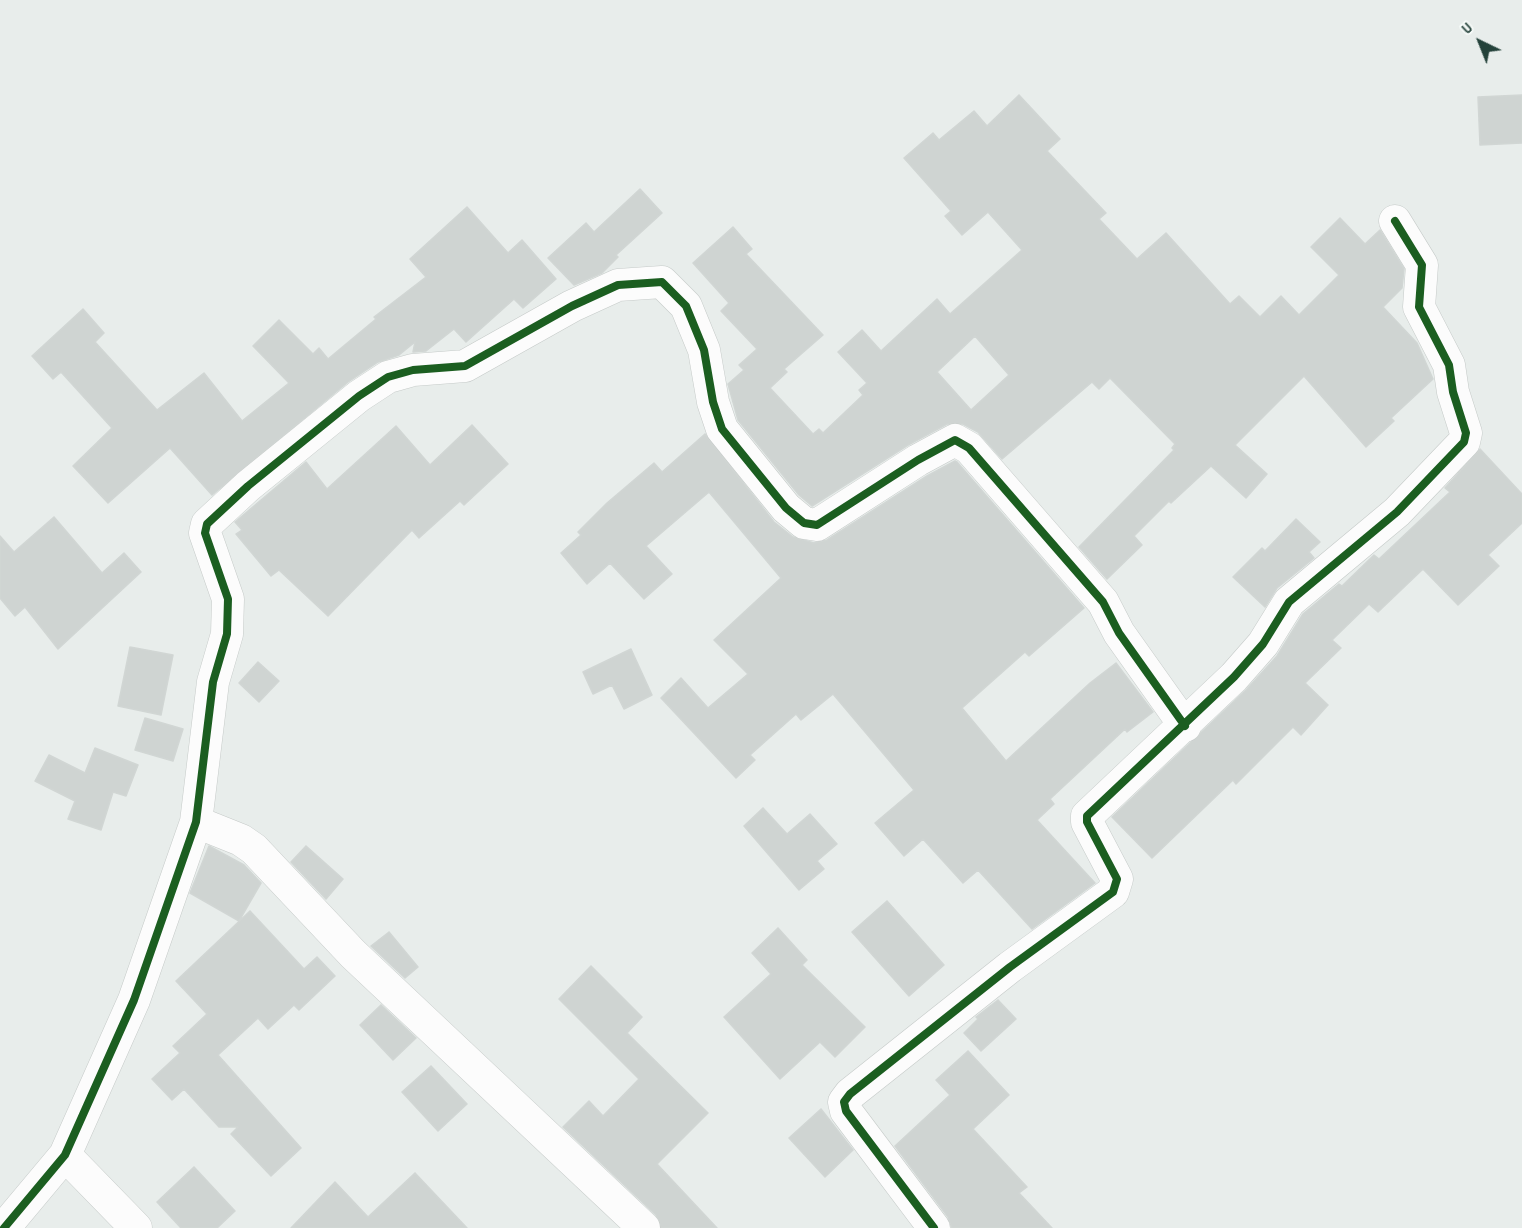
<!DOCTYPE html>
<style>
body{margin:0}
#map{position:relative;width:1522px;height:1228px;overflow:hidden;background:#e8edeb;font-family:"Sofia Sans Condensed",sans-serif}
canvas{display:block}
.north{position:absolute;left:1450px;top:12px;width:60px;height:60px;-webkit-text-stroke:4px #f7fbf9;paint-order:stroke;rotate:317deg;font-size:16px;font-weight:700;line-height:24px;text-align:center;color:#24423a}
.north::after{content:'';display:block;margin:auto;width:21px;height:27px;background:#24423a;clip-path:polygon(50% 0,100% 100%,50% 72%,0 100%)}
</style>
<div id="map">
<canvas width="1522" height="1228"></canvas>
<div class="north">U</div>
</div>
<script>
const ctx = document.querySelector('canvas').getContext('2d');
ctx.lineJoin = 'round';
function fillPath(path, color) { ctx.fillStyle = color; ctx.fill(path, 'evenodd'); }
const poly = rows => new Path2D(rows.map(r => 'M' + r).join(''));
function stroke(path, color, width, dash) { ctx.strokeStyle = color; ctx.lineWidth = width; ctx.lineCap = dash ? 'butt' : 'round'; ctx.setLineDash(dash || []); ctx.stroke(path); }
const building = poly([
 [1019,95,1060,139,1047,151,1106,213,1099,219,1137,259,1166,233,1230,304,1239,296,1260,317,1281,296,1299,315,1339,275,1311,247,1340,218,1365,244,1380,230,1404,269,1402,288,1383,307,1417,343,1433,379,1391,418,1394,421,1366,447,1304,376,1235,445,1267,474,1246,498,1211,466,1171,503,1169,501,1134,536,1142,545,1107,579,1079,547,1174,450,1172,448,1175,444,1110,378,1099,389,1092,382,1002,459,978,432,963,424,947,424,908,445,812,506,799,495,738,420,728,384,744,370,739,365,757,349,721,311,729,303,693,263,733,227,752,249,746,254,823,335,784,369,787,372,770,388,813,434,819,429,823,433,863,395,859,390,867,383,838,352,862,330,881,351,937,299,950,314,1022,250,988,212,962,235,945,216,951,211,904,158,933,133,939,140,974,111,987,126,1019,95],
 [975,336,1009,375,971,410,937,372,975,336],
 [1522,95,1522,143,1480,145,1478,97,1522,95],
 [640,189,662,213,616,255,618,257,602,273,574,285,548,258,586,223,594,232,640,189],
 [467,207,508,253,522,240,556,279,523,308,514,299,466,342,454,329,426,351,413,352,415,342,399,355,378,362,348,382,212,495,170,448,108,503,73,466,112,428,61,372,53,379,32,356,83,309,104,333,95,342,157,410,204,373,242,421,289,383,253,346,279,320,313,354,319,348,328,359,376,319,374,317,426,277,410,259,467,207],
 [472,425,508,464,464,505,460,501,419,538,412,530,328,616,279,570,271,576,236,534,242,530,235,522,306,462,327,489,396,426,430,465,472,425],
 [705,434,774,522,793,537,814,543,827,540,927,476,955,461,957,462,1084,608,1029,656,1025,652,962,708,1006,761,1090,683,1116,663,1153,712,1127,732,1125,729,1050,799,1054,804,1037,820,1095,883,1032,929,978,870,963,883,923,839,904,856,875,823,914,790,833,694,801,720,796,714,750,755,755,760,736,778,661,698,681,678,708,708,748,674,714,640,781,578,709,492,646,546,672,574,644,599,610,563,587,584,561,553,581,535,578,532,607,503,654,463,662,472,705,434],
 [1480,449,1522,494,1522,523,1488,555,1499,566,1458,605,1423,569,1378,612,1369,604,1332,640,1341,648,1305,683,1328,705,1301,735,1293,727,1236,784,1233,780,1152,858,1112,817,1247,689,1277,656,1303,614,1339,584,1342,586,1374,555,1379,559,1450,492,1445,488,1480,449],
 [54,517,102,573,124,553,141,572,58,649,25,607,15,616,0,598,0,536,14,552,54,517],
 [1296,519,1320,542,1309,552,1314,558,1277,588,1265,607,1233,577,1262,548,1265,551,1296,519],
 [130,647,173,655,161,715,118,706,130,647],
 [631,649,652,695,624,709,612,685,593,694,583,672,631,649],
 [258,662,279,681,259,702,239,683,258,662],
 [145,718,183,729,173,761,135,750,145,718],
 [95,748,138,765,126,796,113,792,101,830,68,819,75,801,35,781,49,755,85,773,95,748],
 [763,808,787,834,810,814,837,844,817,861,824,869,799,890,744,826,763,808],
 [209,846,244,865,261,883,239,921,190,893,209,846],
 [306,846,343,879,326,899,291,862,306,846],
 [887,901,944,965,909,996,852,932,887,901],
 [250,911,304,969,317,957,335,976,299,1010,294,1005,268,1029,258,1018,218,1055,301,1148,271,1176,231,1134,238,1127,219,1127,184,1089,172,1100,152,1079,180,1053,173,1046,207,1014,176,981,250,911],
 [778,928,807,960,802,965,865,1027,835,1057,820,1042,780,1079,724,1017,771,974,752,953,778,928],
 [389,932,418,967,405,978,371,946,389,932],
 [591,966,642,1017,627,1033,708,1113,657,1164,717,1228,661,1228,656,1215,563,1127,589,1101,603,1116,639,1079,559,999,591,966],
 [998,1000,1016,1019,981,1051,964,1033,978,1019,976,1017,998,1000],
 [381,1005,416,1038,393,1060,360,1025,381,1005],
 [968,1051,1009,1095,973,1129,1027,1187,1019,1193,1052,1228,952,1228,948,1217,895,1146,950,1095,936,1080,968,1051],
 [431,1066,467,1104,438,1131,402,1092,431,1066],
 [821,1109,853,1150,825,1177,789,1138,821,1109],
 [194,1167,235,1211,217,1228,181,1228,157,1202,194,1167],
 [415,1173,467,1228,291,1228,335,1182,368,1217,415,1173]
]);
fillPath(building, '#cfd4d2');
stroke(building, '#d1d6d4', 1.5);
const minor = poly([
 [196,822,241,840,254,849,353,954,644,1228],
 [65,1155,136,1228],
 [4,1228,65,1155,134,1000,196,822,213,682,227,634,228,599,205,533,207,524,248,486,359,396,388,377,413,370,465,366,572,306,618,285,662,282,686,306,704,350,713,402,722,429,786,508,804,523,817,525,918,460,955,440,969,448,1103,602,1119,633,1185,726],
 [934,1228,846,1111,844,1102,850,1094,1010,967,1113,892,1117,879,1087,822,1087,816,1234,677,1263,644,1289,602,1397,512,1464,442,1466,433,1453,392,1449,365,1419,307,1422,265,1395,221]
]);
stroke(minor, '#c5cac8', 33);
stroke(minor, '#fcfcfc', 32);
stroke(poly([
 [4,1228,65,1155,134,1000,196,822,213,682,227,634,228,599,205,533,207,524,248,486,359,396,388,377,413,370,465,366,572,306,618,285,662,282,686,306,704,350,713,402,722,429,786,508,804,523,817,525,918,460,955,440,969,448,1103,602,1119,633,1185,726],
 [934,1228,846,1111,844,1102,850,1094,1010,967,1113,892,1117,879,1087,822,1087,816,1234,677,1263,644,1289,602,1397,512,1464,442,1466,433,1453,392,1449,365,1419,307,1422,265,1395,221]
]), '#1b5e20', 8);
</script>
